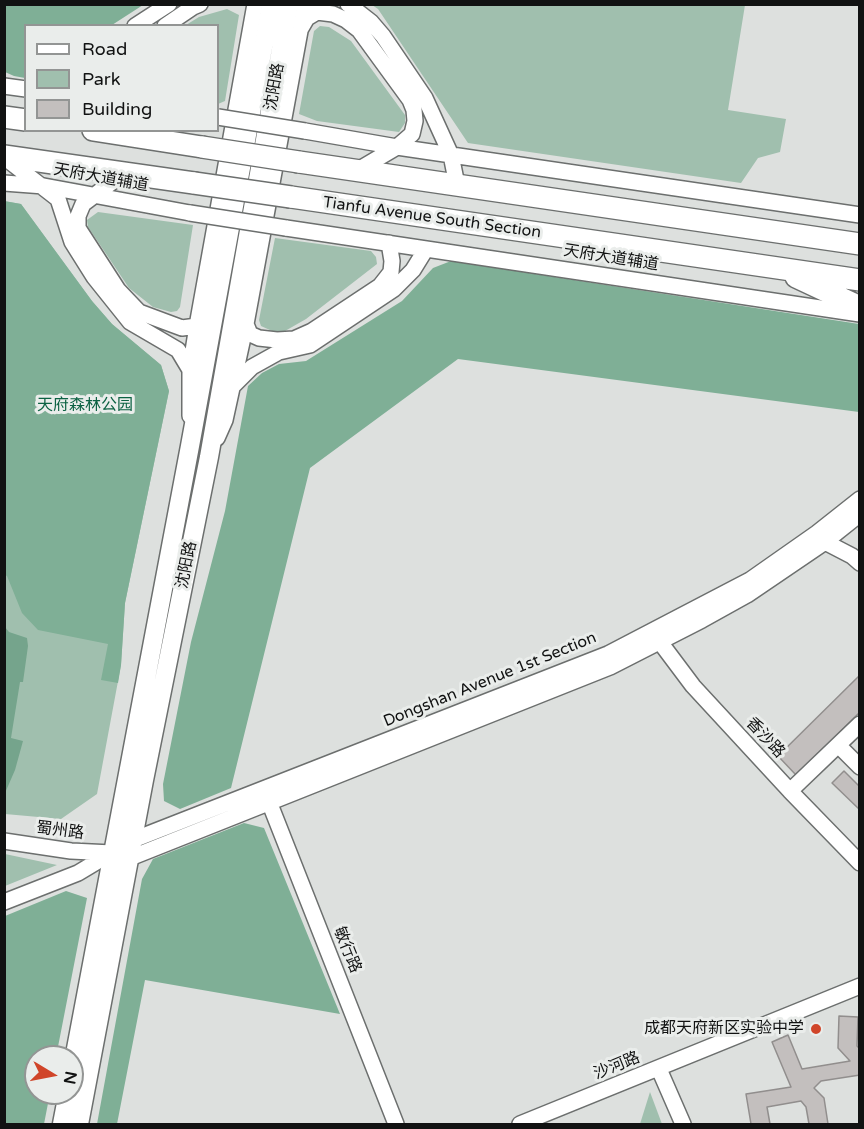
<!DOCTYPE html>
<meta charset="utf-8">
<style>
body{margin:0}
#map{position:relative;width:864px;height:1129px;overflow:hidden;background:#dde0de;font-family:"Varela Round",sans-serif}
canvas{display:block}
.frame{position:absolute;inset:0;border:6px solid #111212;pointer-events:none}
.legend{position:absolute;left:24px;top:24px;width:195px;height:108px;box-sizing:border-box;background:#eaedeb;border:2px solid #939594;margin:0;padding:8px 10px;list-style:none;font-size:18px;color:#111212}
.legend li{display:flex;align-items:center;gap:12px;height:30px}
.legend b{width:30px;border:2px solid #939594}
.north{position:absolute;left:24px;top:1045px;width:60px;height:60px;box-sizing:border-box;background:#eaedeb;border:2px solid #939594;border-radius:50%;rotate:100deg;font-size:16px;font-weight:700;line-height:24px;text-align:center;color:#111212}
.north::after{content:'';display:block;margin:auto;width:21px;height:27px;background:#d04529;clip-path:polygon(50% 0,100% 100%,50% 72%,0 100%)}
</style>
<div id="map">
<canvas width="864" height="1129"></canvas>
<div class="frame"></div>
<ul class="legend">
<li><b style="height:8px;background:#fff"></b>Road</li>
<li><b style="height:16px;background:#a0bfae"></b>Park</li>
<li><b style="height:16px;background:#c3bfbe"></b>Building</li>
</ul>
<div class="north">N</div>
</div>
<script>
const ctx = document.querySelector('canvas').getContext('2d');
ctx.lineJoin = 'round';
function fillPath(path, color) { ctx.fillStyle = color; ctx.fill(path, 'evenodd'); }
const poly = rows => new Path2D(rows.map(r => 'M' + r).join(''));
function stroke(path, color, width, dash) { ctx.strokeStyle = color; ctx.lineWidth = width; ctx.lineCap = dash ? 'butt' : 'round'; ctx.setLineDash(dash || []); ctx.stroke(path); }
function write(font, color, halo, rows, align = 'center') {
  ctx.font = font + ' "Varela Round","Noto Sans SC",sans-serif'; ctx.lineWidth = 6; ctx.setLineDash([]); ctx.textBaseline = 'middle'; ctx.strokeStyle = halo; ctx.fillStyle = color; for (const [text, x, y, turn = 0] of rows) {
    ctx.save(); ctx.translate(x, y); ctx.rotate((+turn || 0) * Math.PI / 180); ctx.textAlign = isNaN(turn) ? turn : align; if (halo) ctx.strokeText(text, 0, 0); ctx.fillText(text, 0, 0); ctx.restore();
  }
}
fillPath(poly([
 [372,5,745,5,728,110,786,119,780,152,758,158,741,183,468,143,378,9],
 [227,9,239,15,225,101,218,104,218,26,186,25,199,17],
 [320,26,329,27,351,41,405,115,405,123,399,132,317,121,299,114,314,31],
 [4,201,21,204,92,301,112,324,161,365,169,391,125,603,121,665,97,794,61,819,5,814],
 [98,212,193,225,180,307,177,311,171,312,153,307,129,288,88,227,87,220],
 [275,238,371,251,376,257,377,264,306,319,285,331,272,331,261,326,259,320],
 [5,854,57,865,5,886],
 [650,1092,662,1124,640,1124]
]), '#a0bfae');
fillPath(poly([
 [4,5,5,4,143,5,112,25,26,26,25,78,14,76,5,72],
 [4,201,21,204,92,301,112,324,161,365,169,391,125,603,121,665,118,683,101,680,108,644,38,630,22,613,7,576,5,575],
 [451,261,859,324,859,412,458,359,310,468,231,788,180,809,164,801,163,784,191,642,225,511,248,386,262,373,279,364,306,361,402,301,433,268],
 [244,823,264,828,340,1014,145,980,117,1124,97,1124,142,879,153,859],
 [66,891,87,898,56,1057,36,1057,36,1093,50,1093,44,1124,5,1124,5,916]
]), '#7faf96');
fillPath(poly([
 [5,627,9,632,27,638,28,646,23,682,20,682,11,738,23,741,15,770,5,793]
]), '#75a48c');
const building = poly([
 [860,675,860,712,796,775,778,756,860,675],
 [844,771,860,787,860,810,832,783,844,771],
 [839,1016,858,1017,857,1046,860,1049,860,1075,821,1081,814,1088,824,1098,828,1124,809,1124,806,1107,801,1101,767,1107,770,1124,751,1124,746,1094,791,1087,772,1042,788,1035,802,1069,850,1061,838,1048,839,1016]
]);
fillPath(building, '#c3bfbe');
stroke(building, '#918e8d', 1.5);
const minor = poly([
 [348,4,371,22,383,36,425,98,451,155,457,185],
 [135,26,169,4],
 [165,26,193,7,200,4],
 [300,30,307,18,317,12,333,14,346,20,359,30,410,100,414,110,415,121,412,134,397,147,358,170],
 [4,86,26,89],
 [305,131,397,147,860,215],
 [4,157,58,199,72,242,94,277,130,322,178,350,190,370],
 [124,173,83,204,78,216,78,228,118,290,139,312,182,328,197,326],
 [4,183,44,186,190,213],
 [286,228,860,314],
 [246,324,250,334,259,338,277,340,294,339,312,331,380,286,391,272,392,261,389,243],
 [233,386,252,367,279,352,310,345,394,289,413,270,426,249],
 [190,416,190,370,197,326,255,4],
 [217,438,225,420,246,324,305,4],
 [825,542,852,556,860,563],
 [657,634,660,642,693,686,790,791,860,863],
 [838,745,860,767],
 [790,791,860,724],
 [266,794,396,1124],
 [4,841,71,851,112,853,130,858,610,667,702,620,747,595,825,542,860,514],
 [4,902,78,873,133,840,608,654,750,580,817,533,860,499],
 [659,1069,683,1124],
 [520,1124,860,986]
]);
const major = poly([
 [72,1070,190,446,271,4],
 [62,1124,68,1093],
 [79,1124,144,780,209,457,289,4]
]);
const highway = poly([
 [4,117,26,120],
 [93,130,202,147],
 [4,156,194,183],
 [299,162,860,244],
 [291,197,860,280],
 [796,277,860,307]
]);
stroke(minor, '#6c6f6e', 18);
stroke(major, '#6c6f6e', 21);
stroke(highway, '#6c6f6e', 24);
stroke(minor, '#fff', 15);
stroke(major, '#fff', 18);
stroke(highway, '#fff', 21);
const minorBridge = poly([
 [218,117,305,131],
 [190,213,286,228]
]);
const highwayBridge = poly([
 [202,147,299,162],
 [194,183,291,197]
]);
stroke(minorBridge, '#6c6f6e', 18, []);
stroke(highwayBridge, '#6c6f6e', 24, []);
stroke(minorBridge, '#fff', 15);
stroke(highwayBridge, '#fff', 21);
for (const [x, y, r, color] of [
 [816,1029,6,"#d04529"]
]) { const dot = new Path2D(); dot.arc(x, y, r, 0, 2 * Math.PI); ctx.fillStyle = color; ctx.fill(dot); stroke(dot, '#eaedeb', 2); }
write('16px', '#111212', '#eaedeb', [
 ["沈阳路",275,87,-80],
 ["天府大道辅道",101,178,10],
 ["Tianfu Avenue South Section",432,218,8],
 ["天府大道辅道",611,258,9],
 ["沈阳路",187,565,-79],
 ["Dongshan Avenue 1st Section",490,680,-22],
 ["香沙路",765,738,47],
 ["蜀州路",60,831,7],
 ["敏行路",347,950,68],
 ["沙河路",617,1066,-22]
]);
write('16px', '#0c6243', '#eaedeb', [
 ["天府森林公园",85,406]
]);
write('16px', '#111212', '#eaedeb', [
 ["成都天府新区实验中学",804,1029]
], 'right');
</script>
